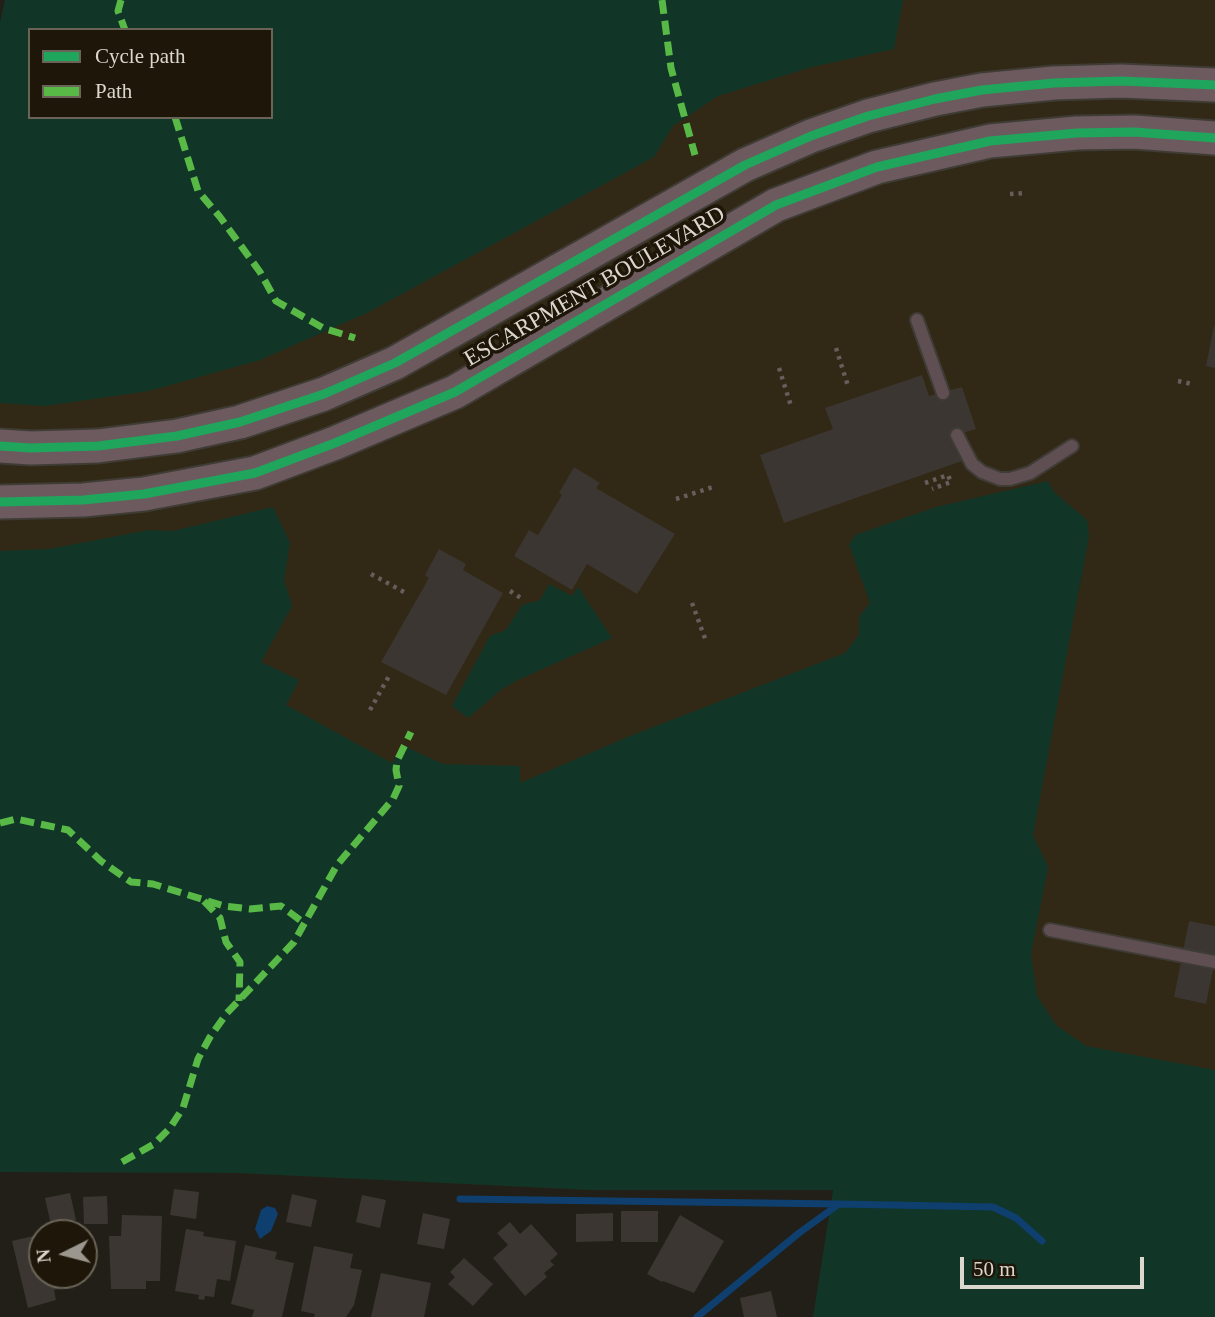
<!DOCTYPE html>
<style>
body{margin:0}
#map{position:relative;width:1215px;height:1317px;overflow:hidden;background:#221f18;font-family:"Times New Roman",serif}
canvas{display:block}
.legend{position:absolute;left:28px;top:28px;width:245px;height:91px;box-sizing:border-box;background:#1e1709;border:2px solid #6a6458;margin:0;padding:9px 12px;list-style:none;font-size:21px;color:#dcd7ce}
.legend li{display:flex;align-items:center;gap:14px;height:35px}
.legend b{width:35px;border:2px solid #6a6458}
.north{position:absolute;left:28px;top:1219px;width:70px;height:70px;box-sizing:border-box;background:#1e1709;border:2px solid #6a6458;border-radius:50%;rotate:264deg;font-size:19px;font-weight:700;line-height:28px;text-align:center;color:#dcd7ce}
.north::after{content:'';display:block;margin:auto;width:24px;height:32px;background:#9b978e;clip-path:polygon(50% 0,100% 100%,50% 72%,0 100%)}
.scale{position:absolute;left:960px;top:1257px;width:184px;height:32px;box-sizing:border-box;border:4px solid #dcd7ce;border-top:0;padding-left:9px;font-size:21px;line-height:24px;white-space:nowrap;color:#dcd7ce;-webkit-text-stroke:5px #1e1709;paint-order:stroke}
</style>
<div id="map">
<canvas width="1215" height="1317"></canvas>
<ul class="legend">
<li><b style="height:9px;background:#20a55d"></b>Cycle path</li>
<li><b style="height:9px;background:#58b947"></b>Path</li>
</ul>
<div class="north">N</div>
<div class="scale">50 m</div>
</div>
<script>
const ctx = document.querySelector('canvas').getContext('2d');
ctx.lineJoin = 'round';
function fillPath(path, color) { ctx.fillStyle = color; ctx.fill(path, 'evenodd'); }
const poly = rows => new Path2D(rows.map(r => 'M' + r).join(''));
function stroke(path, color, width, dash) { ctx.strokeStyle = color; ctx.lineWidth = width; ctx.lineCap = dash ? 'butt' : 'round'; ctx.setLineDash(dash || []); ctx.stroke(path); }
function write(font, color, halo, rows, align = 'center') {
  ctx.font = font + ' "Times New Roman",serif'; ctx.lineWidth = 7; ctx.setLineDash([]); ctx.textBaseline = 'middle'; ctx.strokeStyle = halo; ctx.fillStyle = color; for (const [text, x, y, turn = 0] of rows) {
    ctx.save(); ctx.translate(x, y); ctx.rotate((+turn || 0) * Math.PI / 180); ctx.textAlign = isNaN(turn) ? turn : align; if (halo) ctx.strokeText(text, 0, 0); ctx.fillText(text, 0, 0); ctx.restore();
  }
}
fillPath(poly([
 [5,0,1215,0,1215,1204,834,1190,590,1190,238,1173,0,1172,0,23],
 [30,30,271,30,271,117,30,117]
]), '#312815');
fillPath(poly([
 [5,0,903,0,894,49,812,67,718,96,673,126,654,157,367,313,260,360,149,391,45,406,0,403,0,23],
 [30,30,271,30,271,117,30,117],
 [1048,481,1054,492,1087,520,1089,536,1033,835,1048,867,1031,954,1037,996,1056,1025,1086,1046,1215,1070,1215,1317,813,1317,833,1190,590,1190,238,1173,0,1172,0,551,49,549,149,530,173,531,273,507,290,543,284,580,292,606,261,662,299,680,286,705,392,763,402,745,443,764,520,766,520,783,630,736,845,653,859,635,859,617,870,603,849,545,855,535,936,507],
 [549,584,572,596,578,587,612,638,518,680,502,689,468,718,452,706,490,636,506,630,522,605,540,600]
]), '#113527');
fillPath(poly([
 [267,1206,275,1208,278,1214,271,1231,260,1239,255,1229,261,1210]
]), '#0f3f6e');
stroke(poly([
 [460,1199,839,1204],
 [697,1317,799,1233,839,1204,993,1207,1016,1218,1042,1241]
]), '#0f3f6e', 7);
fillPath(poly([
 [1214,326,1215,326,1215,368,1206,366],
 [922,375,929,396,962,387,976,429,957,435,965,460,784,523,760,455,833,429,825,408],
 [574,467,600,483,596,488,675,534,637,594,587,564,572,590,514,556,529,530,538,535,562,495,559,493],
 [439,549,466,564,463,570,503,593,446,695,381,662,429,578,425,575],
 [1189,921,1215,926,1215,960,1206,1004,1174,997],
 [174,1189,199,1192,196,1219,170,1215],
 [70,1193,76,1220,51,1225,45,1198],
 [292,1194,317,1200,311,1227,286,1222],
 [362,1195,386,1200,380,1228,356,1222],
 [107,1196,108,1224,84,1224,83,1197],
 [621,1211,658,1211,658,1242,621,1242],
 [423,1213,450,1219,444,1249,417,1244],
 [613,1213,613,1241,576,1242,576,1214],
 [122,1215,162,1216,160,1281,146,1281,146,1289,111,1289,109,1236,121,1236],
 [680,1215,724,1241,694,1293,663,1281,662,1282,647,1274],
 [510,1222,520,1234,531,1224,558,1254,550,1261,554,1265,544,1273,547,1277,525,1296,493,1258,508,1245,497,1233],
 [186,1229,204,1232,203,1236,236,1241,230,1281,217,1279,214,1297,205,1296,204,1300,198,1299,199,1295,175,1291],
 [42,1234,42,1275,74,1275,76,1285,54,1290,56,1300,28,1308,12,1241],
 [245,1245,277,1252,275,1259,294,1263,282,1317,252,1317,254,1310,231,1304],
 [314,1246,353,1254,350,1268,362,1270,354,1305,346,1317,314,1317,315,1314,301,1311],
 [464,1258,493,1284,473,1306,448,1284,455,1277,450,1272],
 [381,1273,431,1283,424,1317,371,1317],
 [771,1291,777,1317,744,1317,740,1298]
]), '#3b3631');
const service = poly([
 [917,320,943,393],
 [957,435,972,464,982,472,1000,479,1010,479,1030,473,1072,446],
 [1050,930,1215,962]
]);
const secondary = poly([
 [0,446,31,448,98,446,177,436,240,422,324,394,395,363,745,165,811,136,868,116,935,99,982,90,1054,83,1121,81,1215,85],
 [0,502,83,500,144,494,255,473,335,443,455,392,776,205,877,167,990,141,1077,133,1134,132,1215,138]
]);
stroke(service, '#3f3c36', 16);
stroke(secondary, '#3f3c36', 37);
stroke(poly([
 [1010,194,1024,193],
 [836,348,848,386],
 [779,368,791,406],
 [1178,381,1192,384],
 [925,483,948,475,951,482,932,489],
 [676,499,713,487],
 [371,574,404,592],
 [510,591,521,598],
 [692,603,706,641],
 [370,710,389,676]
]), '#675d5d', 4.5, [3.5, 5]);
stroke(service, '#5f4f53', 12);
stroke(secondary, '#6d5a5e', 33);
stroke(poly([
 [121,0,118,11,125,30],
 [662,0,671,68,695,155],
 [175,117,198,191,220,217,260,272,276,301,323,328,355,338],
 [0,823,16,819,68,830,101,861,131,882,153,884,224,906,250,909,281,906,304,923],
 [204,901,220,918,226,942,240,962,239,1001],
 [122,1162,154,1144,170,1128,183,1108,198,1059,210,1037,227,1013,294,942,337,865,393,799,399,786,396,770,397,761,411,732]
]), '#58b947', 7, [14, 7]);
stroke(poly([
 [0,446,31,448,98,446,177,436,240,422,324,394,395,363,745,165,811,136,868,116,935,99,982,90,1054,83,1121,81,1215,85],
 [0,502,83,500,144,494,255,473,335,443,455,392,776,205,877,167,990,141,1077,133,1134,132,1215,138]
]), '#20a55d', 9);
write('23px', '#dcd7ce', '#1e1709', [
 ["ESCARPMENT BOULEVARD",595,287,-30]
]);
</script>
